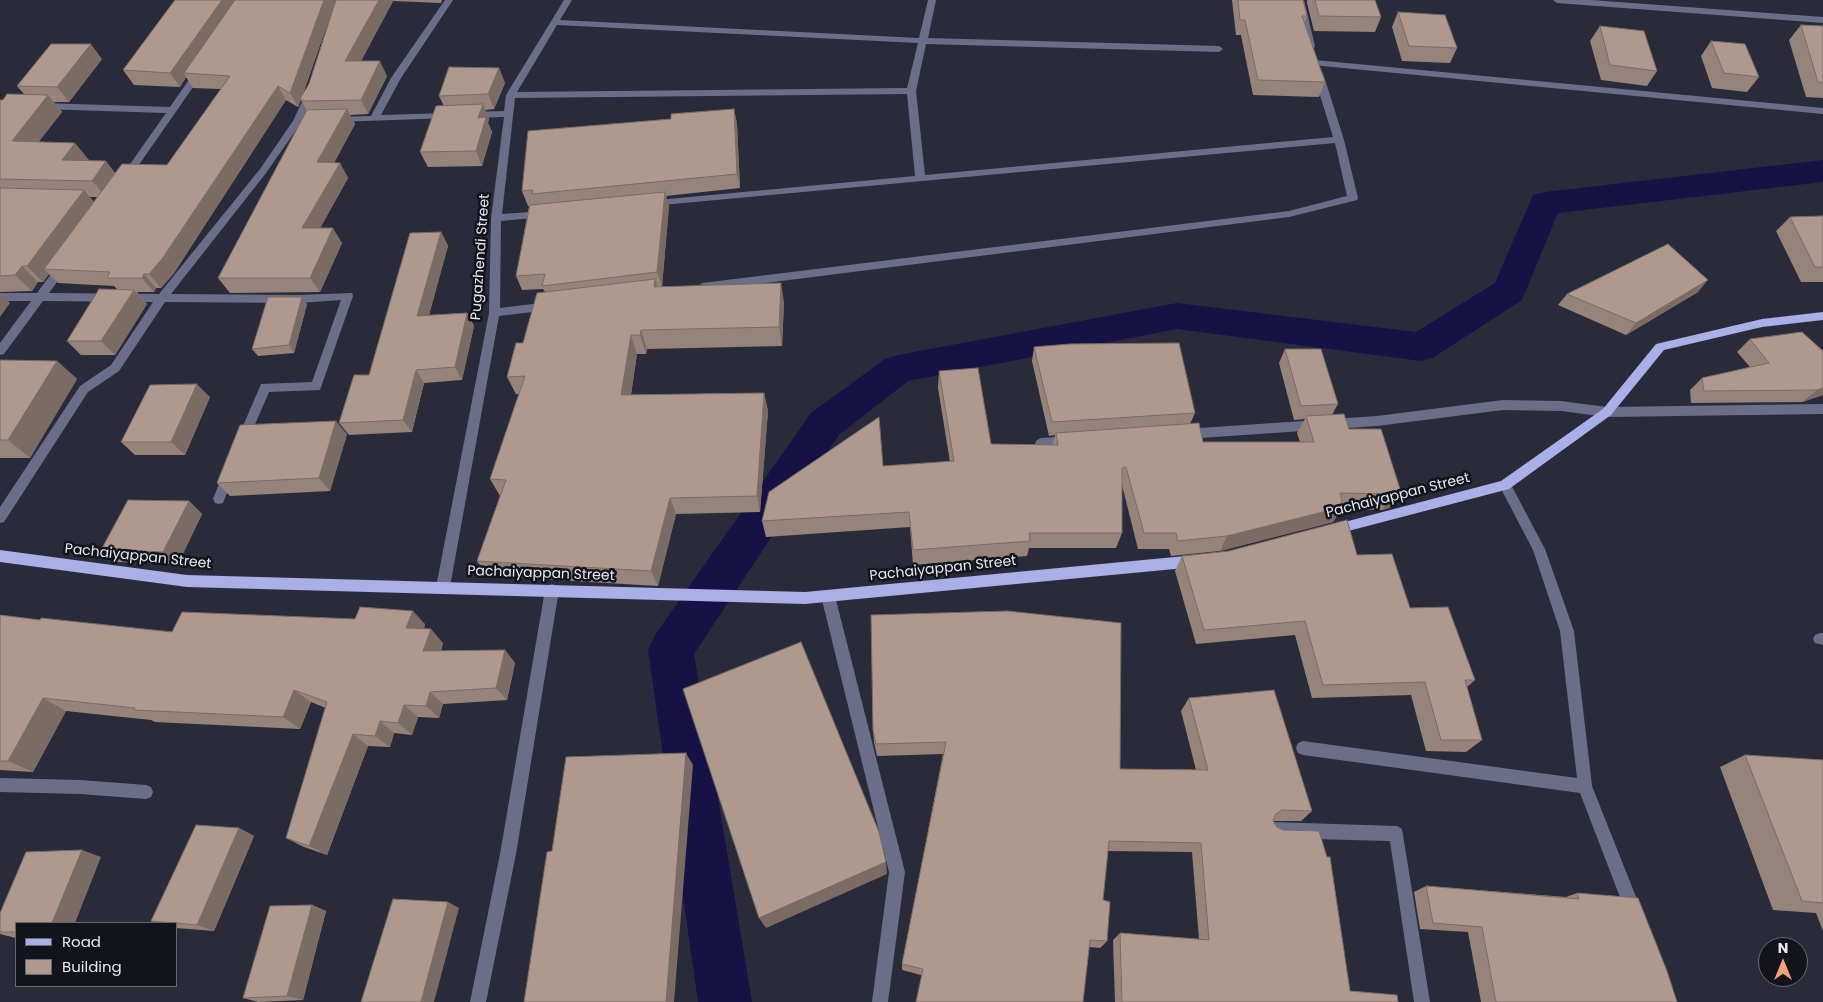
<!DOCTYPE html>
<style>
body{margin:0}
#map{position:relative;width:1823px;height:1002px;overflow:hidden;background:#292b3b;font-family:Poppins,sans-serif}
canvas{display:block}
.legend{position:absolute;left:15px;top:922px;width:162px;height:65px;box-sizing:border-box;background:#13141b;border:1px solid #676971;margin:0;padding:6px 9px;list-style:none;font-size:15px;color:#e6e8f3}
.legend li{display:flex;align-items:center;gap:10px;height:25px}
.legend b{width:25px;border:1px solid #676971}
.north{position:absolute;left:1758px;top:937px;width:50px;height:50px;box-sizing:border-box;background:#13141b;border:1px solid #676971;border-radius:50%;rotate:0deg;font-size:14px;font-weight:700;line-height:20px;text-align:center;color:#e6e8f3}
.north::after{content:'';display:block;margin:auto;width:18px;height:22px;background:#f0a27a;clip-path:polygon(50% 0,100% 100%,50% 72%,0 100%)}
</style>
<div id="map">
<canvas width="1823" height="1002"></canvas>
<ul class="legend">
<li><b style="height:6px;background:#a9afe7"></b>Road</li>
<li><b style="height:14px;background:#af998f"></b>Building</li>
</ul>
<div class="north">N</div>
</div>
<script>
const ctx = document.querySelector('canvas').getContext('2d');
ctx.lineJoin = 'round';
const poly = rows => new Path2D(rows.map(r => 'M' + r).join(''));
function fillPath(path, color) { ctx.fillStyle = color; ctx.fill(path, 'evenodd'); }
function stroke(path, color, width, dash) { ctx.strokeStyle = color; ctx.lineWidth = width; ctx.lineCap = dash ? 'butt' : 'round'; ctx.setLineDash(dash || []); ctx.stroke(path); }
function write(font, color, halo, rows, align = 'center') {
  ctx.font = font + ' Poppins,sans-serif'; ctx.lineWidth = 5; ctx.setLineDash([]); ctx.textBaseline = 'middle'; ctx.strokeStyle = halo; ctx.fillStyle = color; for (const [text, x, y, turn = 0] of rows) {
    ctx.save(); ctx.translate(x, y); ctx.rotate((+turn || 0) * Math.PI / 180); ctx.textAlign = isNaN(turn) ? turn : align; if (halo) ctx.strokeText(text, 0, 0); ctx.fillText(text, 0, 0); ctx.restore();
  }
}
fillPath(poly([
 [1823,160,1823,182,1558,213,1522,300,1434,357,1421,361,1177,329,908,381,839,435,694,654,752,1002,698,1002,648,650,655,635,811,413,885,359,898,355,1177,303,1416,332,1495,283,1533,195,1545,192,1823,160]
]), '#161246');
fillPath(poly([
 [445,0,453,0,401,78,381,115,448,113,451,114,451,118,335,122,333,120,338,117,371,116,391,78,445,0],
 [564,0,572,0,560,20,919,38,928,0,936,0,928,38,1219,46,1223,49,1219,52,926,44,916,91,925,175,1333,137,1313,73,1318,70,1323,73,1344,140,1358,198,1357,200,1289,217,702,291,697,287,702,283,1289,211,1347,196,1335,143,651,206,647,205,647,201,915,176,907,94,515,98,502,214,544,211,549,214,544,217,501,221,500,308,549,302,554,306,549,310,499,316,450,587,448,591,443,593,438,591,436,587,489,313,491,218,504,117,473,118,468,115,473,112,504,111,506,95,564,0],
 [557,25,918,43,907,88,517,92,557,25],
 [1296,0,1304,0,1315,46,1314,48,1311,49,1307,46,1296,0],
 [1553,0,1591,0,1823,17,1823,23,1557,3,1553,0],
 [1315,60,1823,108,1823,114,1312,65,1311,63,1315,60],
 [200,67,205,70,129,179,126,180,121,177,166,113,41,109,36,106,41,103,170,107,197,68,200,67],
 [311,90,316,93,301,123,266,173,171,294,299,295,352,293,353,296,320,390,269,392,247,443,239,443,237,440,261,384,312,382,341,300,299,303,165,302,119,371,88,392,4,522,0,523,0,507,80,386,111,365,153,302,43,301,4,354,0,355,0,343,31,301,0,301,0,293,37,293,60,262,64,261,69,265,49,293,159,294,260,169,293,121,306,93,311,90],
 [1503,400,1561,401,1607,407,1823,404,1823,414,1607,417,1561,411,1503,410,1377,426,1185,439,1181,437,1179,434,1181,431,1185,429,1377,416,1503,400],
 [1070,436,1074,438,1076,441,1074,444,1070,446,1041,448,1037,446,1035,443,1037,440,1041,438,1070,436],
 [228,470,232,471,234,475,223,503,219,504,215,503,213,499,224,471,228,470],
 [1505,480,1509,481,1545,549,1574,631,1592,786,1642,912,1640,918,1634,920,1628,918,1580,793,1303,755,1298,753,1296,748,1298,743,1303,741,1577,778,1560,631,1533,550,1499,485,1501,481,1505,480],
 [552,584,557,586,559,590,516,854,486,1002,470,1002,500,854,545,590,547,586,552,584],
 [828,590,833,592,835,596,905,872,888,1002,872,1002,889,872,821,596,823,592,828,590],
 [1820,633,1823,633,1823,645,1815,643,1813,639,1815,635,1820,633],
 [0,778,80,780,146,785,151,787,153,792,151,797,146,799,80,794,0,792,0,778],
 [1272,822,1397,826,1402,829,1430,1002,1414,1002,1390,841,1272,838,1267,835,1264,830,1267,825,1272,822]
]), '#6b6e89');
fillPath(poly([
 [1823,312,1823,320,1762,327,1664,350,1611,415,1509,489,1333,535,1328,534,1327,530,1328,526,1333,525,1501,481,1603,409,1656,344,1762,319,1823,312],
 [0,550,187,575,805,592,1196,555,1201,557,1202,561,1201,565,1196,567,805,604,187,587,0,562,0,550]
]), '#a9afe7');
fillPath(poly([
 [175,0,442,0,441,3,393,1,361,61,387,76,368,114,350,115,355,124,334,163,340,163,348,178,320,228,342,243,320,292,230,293,218,278,307,111,301,100,298,107,286,100,174,273,161,288,156,288,154,292,137,292,147,304,115,355,81,355,67,341,117,289,114,286,58,283,49,274,43,282,38,282,32,291,0,292,0,100,3,100,24,94,17,86,102,59,69,102,54,102,62,112,38,142,89,160,88,161,115,173,167,165,221,89,193,88,186,77,180,87,134,85,123,70],
 [333,8,309,84,303,94],
 [90,197,97,197,94,202],
 [1232,0,1303,0,1307,16,1305,22,1325,82,1319,97,1253,95,1241,35,1236,35],
 [1307,0,1375,0,1381,17,1375,32,1314,31,1307,3],
 [1398,12,1457,48,1450,63,1402,61,1392,27],
 [1801,25,1823,26,1823,98,1806,97,1789,40],
 [1600,26,1657,71,1647,86,1601,80,1590,41],
 [1711,41,1759,77,1747,92,1712,88,1701,56],
 [499,68,505,83,494,109,485,110,489,119,488,123,492,132,482,166,428,167,420,152,444,106,439,96],
 [734,109,737,124,740,188,666,196,669,206,662,286,784,302,782,346,647,349,646,354,637,354,631,395,764,393,768,411,760,512,676,514,658,586,488,576,477,561,500,496,490,479,519,394,516,394,507,377,523,343,545,292,543,289,522,290,516,276,529,206,528,206,522,191,671,119],
 [1823,216,1823,282,1801,282,1776,231,1790,217],
 [441,232,448,246,429,315,467,313,474,326,462,380,424,383,412,432,349,435,339,423,369,375],
 [1698,292,1626,335,1558,305,1567,294],
 [307,304,294,353,258,356,252,349],
 [1750,339,1823,351,1823,395,1802,402,1691,403,1690,390,1702,378,1750,367,1737,352],
 [1034,347,1195,413,1190,424,1203,442,1300,442,1297,433,1305,419,1294,420,1279,363,1285,349,1338,404,1332,415,1349,429,1401,492,1389,508,1382,510,1341,509,1333,522,1220,551,1171,556,1169,549,1138,549,1122,485,1122,533,1116,548,1029,548,1027,556,913,565,910,527,766,537,762,521,883,466,950,462,938,388,939,371,991,444,1053,445,1055,435,1049,436,1032,361],
 [0,360,57,361,77,379,30,458,0,458],
 [210,397,185,455,135,455,121,442],
 [347,434,330,491,230,496,217,483],
 [189,501,202,514,178,564,117,562,101,550],
 [1357,555,1410,608,1475,680,1467,687,1482,740,1466,752,1426,751,1411,695,1312,698,1295,635,1196,644,1175,571,1182,556],
 [0,615,40,620,172,632,425,624,424,629,443,643,441,651,505,650,515,663,507,700,443,704,439,718,418,717,412,735,394,733,390,747,368,746,327,855,304,847,286,838,326,708,311,702,300,729,155,722,151,720,66,711,33,772,0,770],
 [1189,698,1312,811,1301,821,1273,821,1350,991,1398,1002,1115,1002,1113,940,1120,933,1199,939,1192,852,1108,851,1103,900,1107,941,1100,948,1089,947,921,975,902,970,902,964,943,754,877,756,874,742,873,730,1120,769,1196,770,1181,711],
 [1745,755,1823,760,1823,931,1816,913,1773,910,1720,767],
 [239,828,254,836,214,931,176,928,176,923,157,923,151,921],
 [101,857,16,923,16,938,0,934,0,913],
 [1426,886,1566,897,1577,893,1677,1002,1481,1002,1468,932,1420,929,1414,892],
 [312,905,326,911,303,1000,258,1002,243,998]
]), '#96847b');
fillPath(poly([
 [222,0,240,0,184,73,186,77,180,87,170,73],
 [324,0,336,0,298,107,290,93],
 [379,0,393,0,393,1,353,76,345,61],
 [91,44,102,59,69,102,57,87],
 [380,61,387,76,368,114,361,100],
 [499,68,505,83,494,109,488,94],
 [278,86,286,100,174,273,161,288,149,274],
 [48,95,62,112,27,157,12,141],
 [483,104,489,119,488,123,492,132,482,166,476,151,478,118],
 [347,109,355,124,326,177,317,162],
 [734,109,737,124,740,188,737,174],
 [75,143,89,160,76,176,62,160],
 [106,161,119,178,106,197,92,181],
 [340,163,348,178,312,243,302,228],
 [84,190,98,207,44,269,49,274,43,282,27,266],
 [665,192,669,206,662,286,657,272],
 [333,228,342,243,320,292,310,278],
 [441,232,448,246,425,329,417,316],
 [22,266,38,282,32,291,15,275],
 [144,274,156,288,154,292,142,278],
 [655,279,661,298,654,287],
 [1708,280,1698,292,1626,335,1636,323],
 [781,283,784,302,782,346,779,327],
 [134,290,147,304,115,355,101,341],
 [0,293,10,303,0,317],
 [302,297,307,304,294,353,289,345],
 [467,313,474,326,462,380,455,367],
 [641,330,647,349,646,354,640,335],
 [631,335,637,354,628,413,621,395],
 [57,361,77,379,30,458,8,440],
 [416,370,424,383,412,432,403,420],
 [197,384,210,397,185,455,171,442],
 [1823,388,1823,395,1802,402,1817,390],
 [764,393,768,411,760,512,757,496],
 [336,421,347,434,330,491,319,478],
 [1401,492,1389,508,1382,510,1393,494],
 [670,498,676,514,658,586,651,571],
 [189,501,202,514,178,564,163,552],
 [1343,507,1333,522,1220,551,1227,536],
 [413,611,425,624,419,642,406,628],
 [431,629,443,643,436,664,423,651],
 [505,650,515,663,507,700,496,688],
 [294,690,311,702,300,729,283,717],
 [430,692,443,704,439,718,426,706],
 [43,698,66,711,33,772,8,761],
 [404,705,418,717,412,735,398,723],
 [380,721,394,733,390,747,375,736],
 [353,734,368,746,327,855,309,846],
 [686,753,693,765,674,1002,666,1002],
 [239,828,254,836,214,931,197,925],
 [82,850,101,857,75,923,52,923],
 [886,862,887,874,766,928,759,918],
 [448,902,459,908,434,1002,421,1002],
 [312,905,326,911,303,1000,287,996]
]), '#7a6b64');
const building = poly([
 [175,0,222,0,170,73,123,70,175,0],
 [235,0,324,0,290,93,278,86,162,259,149,274,144,274,142,278,107,278,110,272,44,269,122,164,167,165,230,76,184,73,235,0],
 [336,0,379,0,345,61,380,61,361,100,305,101,300,99,309,84,336,0],
 [1238,0,1303,0,1307,16,1302,16,1325,82,1258,80,1245,20,1240,20,1238,0],
 [1315,0,1375,0,1381,17,1319,16,1315,0],
 [1398,12,1445,15,1457,48,1409,46,1398,12],
 [1801,25,1823,26,1823,83,1818,82,1801,25],
 [1600,26,1644,31,1657,71,1610,65,1600,26],
 [1711,41,1745,44,1759,77,1724,73,1711,41],
 [51,44,91,44,57,87,17,86,51,44],
 [449,67,499,68,488,94,439,96,449,67],
 [7,94,48,95,12,141,75,143,62,160,106,161,92,181,0,179,0,100,3,100,7,94],
 [483,104,478,118,486,117,476,151,420,152,436,106,483,104],
 [347,109,317,162,340,163,302,228,333,228,310,278,218,278,307,110,347,109],
 [734,109,737,174,532,194,533,190,522,191,528,131,671,119,671,114,734,109],
 [0,188,84,190,27,266,22,266,15,275,0,276,0,188],
 [665,192,657,272,542,286,545,274,516,276,530,205,665,192],
 [1823,216,1823,267,1815,267,1790,217,1823,216],
 [441,232,417,316,467,313,455,367,416,370,403,420,339,423,354,375,369,375,410,233,441,232],
 [1668,244,1708,280,1636,323,1567,294,1668,244],
 [655,279,654,287,781,283,779,327,641,330,640,335,631,335,621,395,764,393,757,496,670,498,651,571,477,561,506,480,490,479,525,376,507,377,516,343,523,343,537,293,655,279],
 [99,289,134,290,101,341,67,341,99,289],
 [268,297,302,297,289,345,252,349,268,297],
 [1802,332,1823,351,1823,388,1817,390,1704,391,1702,378,1769,363,1750,339,1802,332],
 [1179,343,1195,413,1052,422,1034,347,1070,344,1179,343],
 [1285,349,1321,349,1338,404,1301,406,1285,349],
 [0,360,57,361,8,440,0,440,0,360],
 [978,368,991,444,1058,445,1056,433,1199,423,1203,442,1314,442,1306,416,1344,414,1349,429,1381,429,1401,492,1393,494,1340,493,1343,507,1227,536,1178,541,1176,533,1144,533,1126,467,1122,468,1122,533,1029,533,1030,541,913,550,909,512,762,521,769,492,879,417,883,466,954,461,939,371,978,368],
 [197,384,171,442,121,442,150,385,197,384],
 [336,421,319,478,217,483,240,425,336,421],
 [128,500,189,501,163,552,101,550,128,500],
 [1347,520,1357,555,1392,554,1410,608,1448,607,1475,680,1465,680,1482,740,1441,740,1425,682,1323,685,1305,621,1204,630,1182,556,1229,551,1347,520],
 [360,607,413,611,406,628,431,629,423,651,505,650,496,688,430,692,426,706,404,705,398,723,380,721,375,736,353,734,309,846,286,838,327,702,294,690,283,717,134,710,135,708,43,698,8,761,0,761,0,615,40,620,41,618,172,632,182,612,355,619,360,607],
 [1007,611,1121,623,1120,769,1208,770,1189,698,1274,690,1312,811,1282,810,1276,814,1273,821,1277,827,1283,830,1319,831,1327,857,1330,857,1350,991,1397,995,1398,1002,1122,1002,1120,933,1209,940,1201,843,1109,841,1103,900,1110,902,1107,941,1090,940,1083,1002,916,1002,923,969,902,964,946,742,876,744,873,730,871,615,1007,611],
 [801,642,879,832,886,862,759,918,683,689,801,642],
 [686,753,666,1002,524,1002,547,852,552,851,566,757,686,753],
 [1745,755,1823,760,1823,903,1802,901,1745,755],
 [196,825,239,828,197,925,151,921,196,825],
 [82,850,52,923,16,923,16,932,0,932,0,913,26,852,82,850],
 [1426,886,1579,899,1577,893,1638,898,1667,971,1677,1002,1496,1002,1482,927,1433,923,1426,886],
 [393,899,448,902,421,1002,361,1002,393,899],
 [312,905,287,996,243,998,270,906,312,905]
]);
fillPath(building, '#af998f');
stroke(building, '#7a6b64', 1);
write('14px', '#e6e8f3', '#13141b', [
 ["Pugazhendi Street",481,257,-86],
 ["Pachaiyappan Street",1398,496,-14],
 ["Pachaiyappan Street",138,557,6],
 ["Pachaiyappan Street",943,569,-6],
 ["Pachaiyappan Street",541,574,2]
]);
</script>
